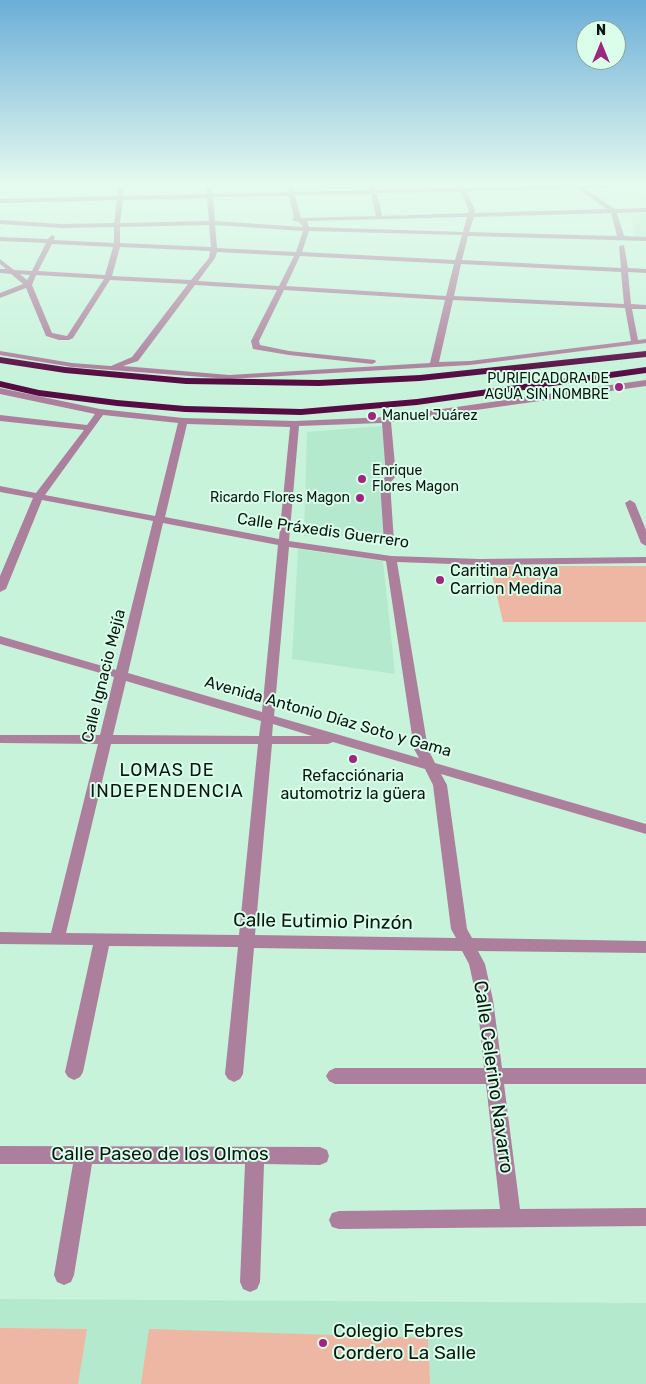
<!DOCTYPE html>
<meta charset="utf-8">
<style>
body{margin:0}
#map{position:relative;width:646px;height:1384px;overflow:hidden;background:#c7f3db;font-family:Rubik,sans-serif}
canvas{display:block}
.north{position:absolute;left:576px;top:20px;width:50px;height:50px;box-sizing:border-box;background:#dbfeea;border:1px solid #87a293;border-radius:50%;rotate:0deg;font-size:14px;font-weight:700;line-height:20px;text-align:center;color:#081810}
.north::after{content:'';display:block;margin:auto;width:18px;height:22px;background:#9e267e;clip-path:polygon(50% 0,100% 100%,50% 72%,0 100%)}
</style>
<div id="map">
<canvas width="646" height="1384"></canvas>
<div class="north">N</div>
</div>
<script>
const ctx = document.querySelector('canvas').getContext('2d');
ctx.lineJoin = 'round';
function fillPath(path, color) { ctx.fillStyle = color; ctx.fill(path, 'evenodd'); }
const poly = rows => new Path2D(rows.map(r => 'M' + r).join(''));
function stroke(path, color, width, dash) { ctx.strokeStyle = color; ctx.lineWidth = width; ctx.lineCap = dash ? 'butt' : 'round'; ctx.setLineDash(dash || []); ctx.stroke(path); }
function write(font, color, halo, rows, align = 'center') {
  ctx.font = font + ' Rubik,sans-serif'; ctx.lineWidth = 4; ctx.setLineDash([]); ctx.textBaseline = 'middle'; ctx.strokeStyle = halo; ctx.fillStyle = color; for (const [text, x, y, turn = 0] of rows) {
    ctx.save(); ctx.translate(x, y); ctx.rotate((+turn || 0) * Math.PI / 180); ctx.textAlign = isNaN(turn) ? turn : align; if (halo) ctx.strokeText(text, 0, 0); ctx.fillText(text, 0, 0); ctx.restore();
  }
}
fillPath(poly([
 [631,213,646,213,646,238,635,238],
 [382,426,387,477,379,478,385,536,304,536,307,432],
 [298,549,383,561,395,674,292,659],
 [0,1299,646,1303,646,1384,0,1384]
]), '#b5e9cd');
fillPath(poly([
 [490,566,646,566,646,622,503,622],
 [0,1328,87,1329,78,1384,0,1384],
 [149,1329,428,1338,430,1384,141,1384]
]), '#edb7a3');
fillPath(poly([
 [119,183,125,183,123,196,207,194,206,183,212,183,213,194,288,192,286,183,292,183,294,192,370,190,368,183,374,183,376,190,459,188,457,185,460,183,464,188,646,183,646,187,584,188,615,209,646,208,646,212,617,213,624,236,646,237,646,241,468,236,462,260,621,268,619,246,624,245,628,268,646,269,646,273,628,272,631,304,646,305,646,309,632,309,638,340,646,339,646,343,470,365,229,379,72,367,0,355,0,351,72,363,111,366,132,357,188,284,110,280,73,338,69,340,59,340,46,336,26,288,0,298,0,293,23,284,11,274,0,273,0,269,6,269,0,264,0,259,14,270,32,271,46,243,0,241,0,237,48,239,52,235,55,237,54,240,114,243,114,227,62,228,0,224,0,220,62,224,114,223,117,200,0,203,0,199,117,196,119,183],
 [577,188,607,209,474,213,475,210,466,191,577,188],
 [460,191,469,210,468,213,382,216,377,193,460,191],
 [371,194,376,216,301,218,295,195,371,194],
 [289,196,294,218,291,220,299,222,303,227,215,221,213,197,289,196],
 [207,198,209,221,120,223,123,200,207,198],
 [611,213,617,236,469,232,474,217,611,213],
 [467,217,463,232,309,227,307,221,467,217],
 [209,225,211,247,120,243,120,227,209,225],
 [215,225,303,231,296,252,217,248,215,225],
 [309,231,462,235,455,260,302,252,309,231],
 [52,244,113,247,105,275,38,271,52,244],
 [120,247,210,251,209,258,191,280,112,276,120,247],
 [217,252,294,256,279,286,198,281,215,258,217,252],
 [300,256,454,264,446,296,286,286,300,256],
 [461,264,621,272,624,304,454,296,461,264],
 [20,274,30,275,27,280,20,274],
 [36,275,104,279,67,336,52,333,32,285,36,275],
 [195,285,277,290,251,341,253,349,289,355,372,364,376,362,375,360,289,351,260,345,259,341,284,290,445,300,430,363,229,375,123,366,138,361,195,285],
 [453,300,625,308,631,341,470,361,439,362,453,300],
 [646,380,646,386,391,422,396,476,390,483,394,542,389,545,384,542,380,483,386,476,382,423,299,426,289,541,391,556,480,559,646,557,646,563,480,565,397,562,428,749,435,763,646,824,646,834,441,774,447,785,467,929,472,938,646,941,646,953,478,951,485,964,493,1000,502,1068,646,1068,646,1084,504,1084,520,1209,646,1208,646,1226,339,1229,332,1227,329,1220,332,1213,339,1211,500,1209,486,1084,335,1084,329,1081,326,1076,329,1071,335,1068,484,1068,477,1000,469,964,462,951,254,948,243,1074,240,1079,234,1082,228,1079,225,1074,238,947,109,946,83,1072,80,1077,74,1080,68,1077,65,1072,93,945,0,944,0,932,51,933,98,744,0,743,0,735,100,735,114,677,0,644,0,636,116,670,153,521,42,500,6,589,0,592,0,576,33,498,0,492,0,486,36,493,84,430,0,421,0,415,87,425,95,414,0,394,0,388,100,409,183,418,295,421,386,417,646,380],
 [103,415,178,423,155,516,45,495,103,415],
 [187,424,290,427,279,539,165,517,187,424],
 [163,523,278,545,262,712,128,673,163,523],
 [289,547,386,561,414,749,419,758,274,716,289,547],
 [126,681,261,721,259,736,113,735,126,681],
 [273,724,312,736,272,736,273,724],
 [333,742,425,769,433,785,451,929,456,938,255,935,272,744,328,744,333,742],
 [111,744,258,744,239,935,66,933,111,744],
 [630,500,635,503,646,530,646,546,641,543,625,503,630,500],
 [0,1146,320,1147,327,1150,329,1156,327,1162,320,1165,264,1164,260,1282,257,1289,250,1292,243,1289,240,1282,245,1164,92,1164,74,1275,71,1282,64,1285,57,1282,54,1275,73,1164,0,1164,0,1146]
]), '#ac7f9c');
fillPath(poly([
 [646,351,646,357,420,381,319,386,186,384,65,373,0,363,0,357,65,367,186,378,319,380,420,375,646,351],
 [646,367,646,373,417,405,301,415,185,412,117,406,39,396,0,387,0,381,39,390,117,400,185,406,301,409,417,399,646,367]
]), '#560c43');
const sky = ctx.createLinearGradient(0, 0, 0, 376);
sky.addColorStop(0, '#6baed8');
sky.addColorStop(0.49, '#e6faef');
sky.addColorStop(1, '#e6faef00');
ctx.fillStyle = sky;
ctx.fillRect(0, 0, 646, 376);
for (const [x, y, r, color] of [
 [619,387,5,"#9e267e"],
 [372,416,5,"#9e267e"],
 [362,479,5,"#9e267e"],
 [360,498,5,"#9e267e"],
 [440,580,5,"#9e267e"],
 [353,759,5,"#9e267e"],
 [323,1343,5,"#9e267e"]
]) { const dot = new Path2D(); dot.arc(x, y, r, 0, 2 * Math.PI); ctx.fillStyle = color; ctx.fill(dot); stroke(dot, '#dbfeea', 2); }
write('14px', '#081810', '#dbfeea', [
 ["PURIFICADORA DE",609,379],
 ["AGUA SIN NOMBRE",609,395],
 ["Manuel Juárez",382,416,"left"],
 ["Enrique",372,471,"left"],
 ["Flores Magon",372,487,"left"],
 ["Ricardo Flores Magon",350,498]
], 'right');
write('16px', '#081810', '#dbfeea', [
 ["Calle Práxedis Guerrero",323,531,8],
 ["Calle Ignacio Mejía",104,676,-76],
 ["Avenida Antonio Díaz Soto y Gama",328,717,16]
]);
write('16px', '#081810', '#dbfeea', [
 ["Caritina Anaya",450,571],
 ["Carrion Medina",450,589],
 ["Refacciónaria",353,776,"center"],
 ["automotriz la güera",353,794,"center"]
], 'left');
ctx.letterSpacing = '1px';
write('18px', '#081810', '#dbfeea', [
 ["LOMAS DE",167,771],
 ["INDEPENDENCIA",167,792]
]);
ctx.letterSpacing = '0px';
write('19px', '#081810', '#dbfeea', [
 ["Calle Eutimio Pinzón",323,922,1],
 ["Calle Celerino Navarro",493,1077,82],
 ["Calle Paseo de los Olmos",160,1155]
]);
write('19px', '#081810', '#dbfeea', [
 ["Colegio Febres",333,1332],
 ["Cordero La Salle",333,1354]
], 'left');
</script>
